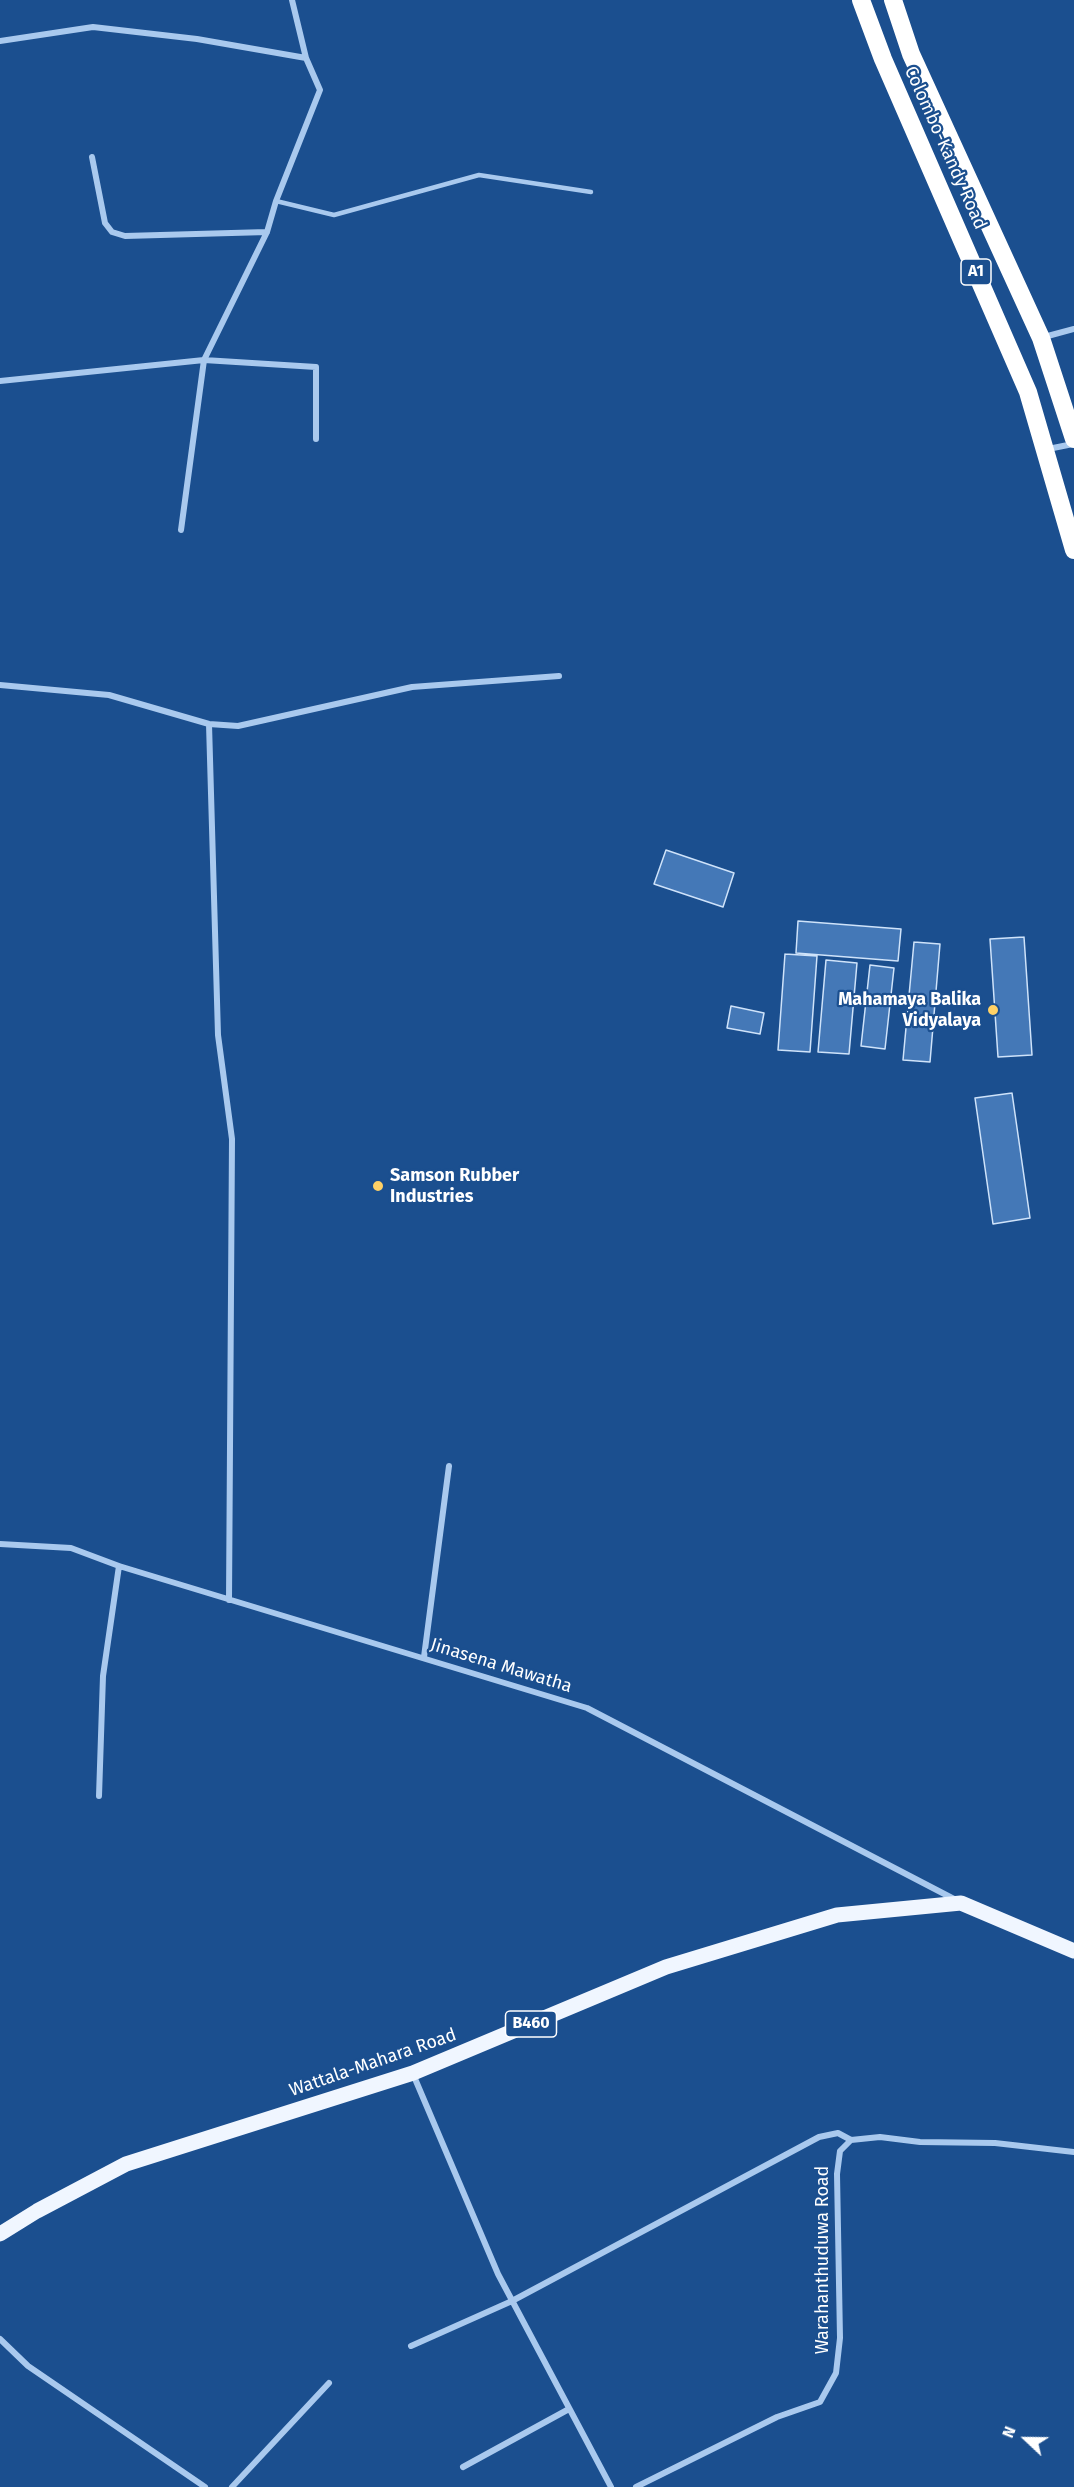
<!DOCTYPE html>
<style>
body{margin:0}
#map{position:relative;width:1074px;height:2487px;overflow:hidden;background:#1b4f8f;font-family:"Fira Sans",sans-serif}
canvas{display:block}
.north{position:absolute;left:996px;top:2409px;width:60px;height:60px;-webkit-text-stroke:4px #1b4f8f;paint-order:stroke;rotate:292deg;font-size:16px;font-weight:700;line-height:24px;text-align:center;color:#fff}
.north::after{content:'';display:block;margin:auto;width:21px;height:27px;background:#fff;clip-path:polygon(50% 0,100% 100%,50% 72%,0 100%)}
</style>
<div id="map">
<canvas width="1074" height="2487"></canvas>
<div class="north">N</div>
</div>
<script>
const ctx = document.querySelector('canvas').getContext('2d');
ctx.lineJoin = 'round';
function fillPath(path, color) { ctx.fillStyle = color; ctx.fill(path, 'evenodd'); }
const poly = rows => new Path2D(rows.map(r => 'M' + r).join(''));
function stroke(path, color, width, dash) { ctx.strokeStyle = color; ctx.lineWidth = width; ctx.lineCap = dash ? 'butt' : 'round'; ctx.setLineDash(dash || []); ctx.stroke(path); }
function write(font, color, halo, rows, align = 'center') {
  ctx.font = font + ' "Fira Sans",sans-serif'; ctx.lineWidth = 4.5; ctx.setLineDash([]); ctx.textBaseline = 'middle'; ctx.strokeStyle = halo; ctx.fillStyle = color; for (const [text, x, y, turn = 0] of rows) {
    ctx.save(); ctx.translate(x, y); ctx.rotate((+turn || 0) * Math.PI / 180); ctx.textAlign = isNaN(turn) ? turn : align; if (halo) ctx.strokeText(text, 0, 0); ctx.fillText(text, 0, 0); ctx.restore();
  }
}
const building = poly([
 [666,850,734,873,723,907,654,884,666,850],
 [798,921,901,929,898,961,796,953,798,921],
 [1024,937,1032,1055,998,1057,990,939,1024,937],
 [914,942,940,944,930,1062,903,1060,914,942],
 [785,954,817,956,810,1052,778,1050,785,954],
 [826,960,857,963,849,1054,818,1052,826,960],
 [870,965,894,968,885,1049,861,1046,870,965],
 [731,1006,764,1013,760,1034,727,1028,731,1006],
 [1012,1093,1030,1218,993,1224,975,1098,1012,1093]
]);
fillPath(building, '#4478b7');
stroke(building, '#cfe3fa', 1.5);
stroke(poly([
 [276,201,334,215,479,175,591,192]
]), '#a9c9ee', 4.5);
stroke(poly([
 [0,41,93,27,197,39,306,58],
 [92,157,105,223,112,232,125,236,267,232],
 [1044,337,1074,329],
 [0,381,204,360,267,232,276,201,320,90,306,58,292,0],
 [1048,449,1073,444],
 [181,530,204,360,316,367,316,439],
 [0,685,109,695,209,724,238,726,412,687,559,676],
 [209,724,218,1035,232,1139,229,1600],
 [0,1544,71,1548,119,1566,587,1708,954,1899],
 [424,1657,449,1466],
 [99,1796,103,1676,119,1566],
 [413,2074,498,2274,611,2487],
 [0,2339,28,2366,205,2487],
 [411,2346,512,2301,819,2137,838,2133,851,2140],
 [463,2467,569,2409],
 [232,2487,329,2383],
 [636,2487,777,2417,820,2402,836,2373,840,2338,837,2174,840,2151,851,2140,880,2137,920,2142,995,2143,1074,2152]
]), '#a9c9ee', 6);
stroke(poly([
 [0,2234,37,2211,126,2164,413,2073,666,1967,837,1915,961,1903,1074,1951]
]), '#f0f6ff', 15);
stroke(poly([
 [861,0,883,59,1028,392,1074,550],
 [893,0,911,54,1041,338,1074,439]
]), '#fff', 18);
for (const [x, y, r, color] of [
 [993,1010,6,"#ffd166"],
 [378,1186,6,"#ffd166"]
]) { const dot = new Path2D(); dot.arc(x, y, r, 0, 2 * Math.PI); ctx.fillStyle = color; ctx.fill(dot); stroke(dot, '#1b4f8f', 2); }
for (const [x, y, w] of [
 [976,272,30],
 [531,2024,51]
]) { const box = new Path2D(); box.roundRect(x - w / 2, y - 13, w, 26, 4.5); ctx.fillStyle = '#1b4f8f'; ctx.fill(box); stroke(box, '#fff', 1.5); }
write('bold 16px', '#fff', null, [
 ["A1",976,272],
 ["B460",531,2024]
]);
write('18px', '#fff', '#1b4f8f', [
 ["Colombo-Kandy Road",945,148,66],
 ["Jinasena Mawatha",501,1666,17],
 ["Wattala-Mahara Road",373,2063,-19],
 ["Warahanthuduwa Road",823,2260,-90]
]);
write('bold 18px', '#fff', '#1b4f8f', [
 ["Mahamaya Balika",981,1000],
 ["Vidyalaya",981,1021],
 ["Samson Rubber",390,1176,"left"],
 ["Industries",390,1197,"left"]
], 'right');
</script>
